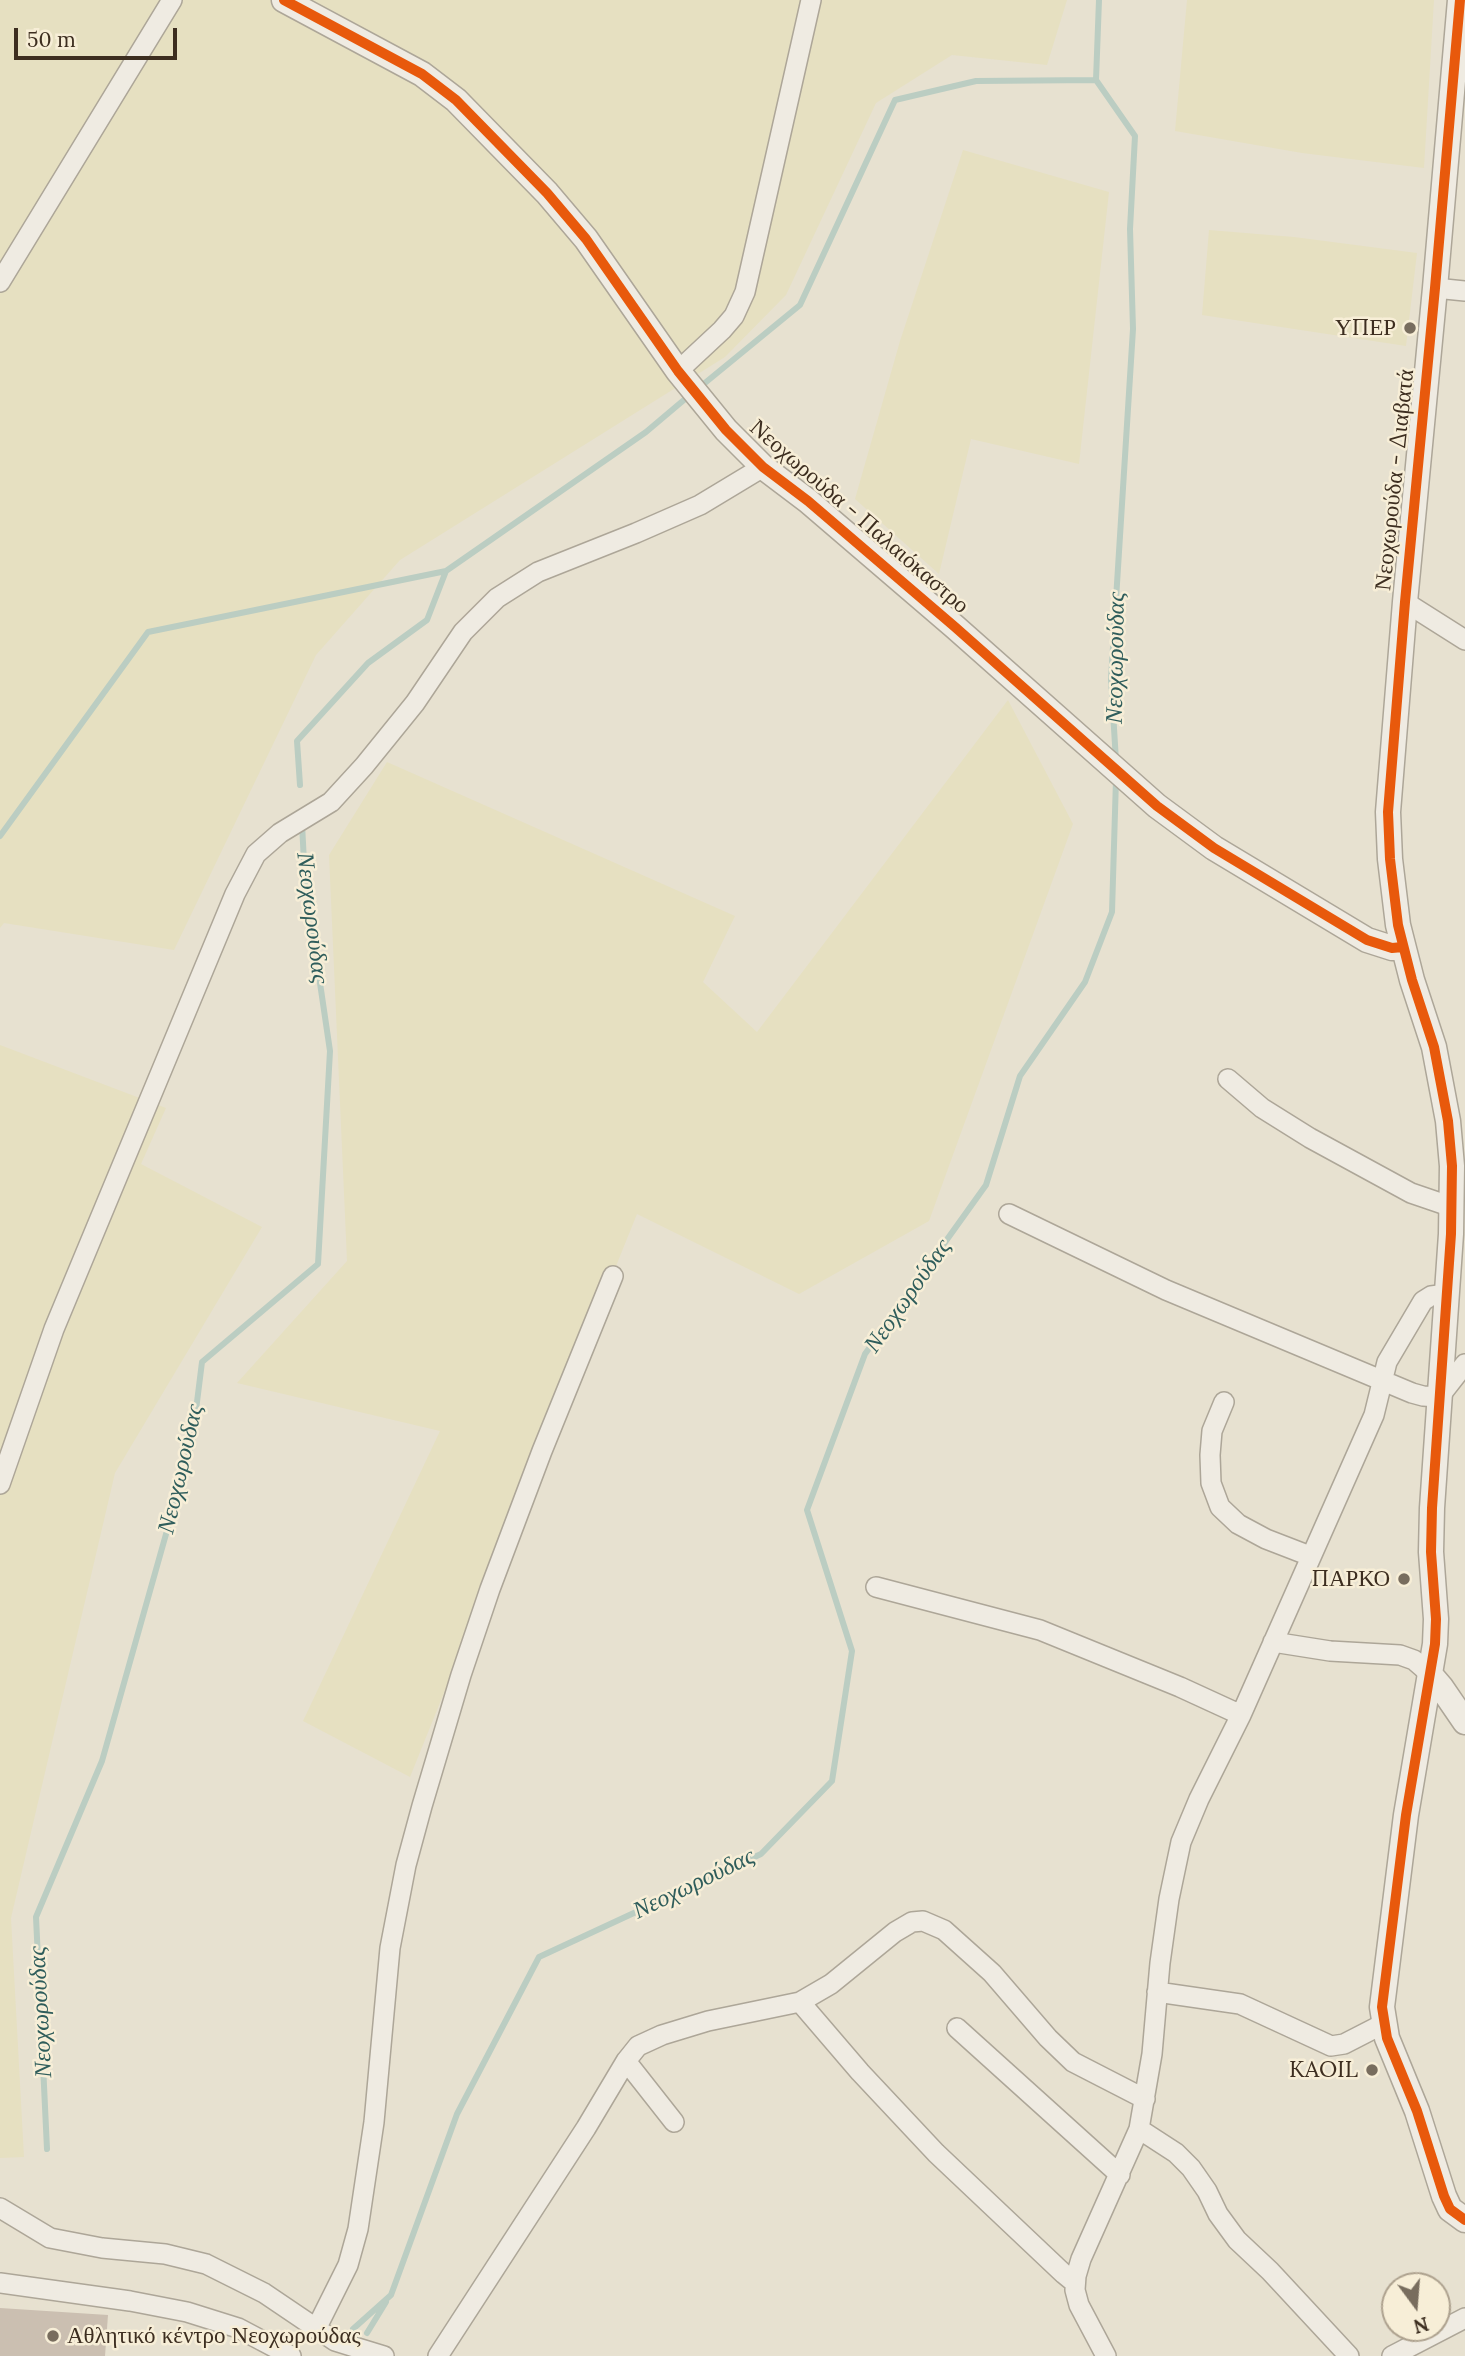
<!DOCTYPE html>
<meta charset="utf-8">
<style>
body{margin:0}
#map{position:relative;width:1465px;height:2356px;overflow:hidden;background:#e7e1d0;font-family:Lora,serif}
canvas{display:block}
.north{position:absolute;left:1381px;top:2272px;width:70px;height:70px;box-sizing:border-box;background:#f7eed7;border:2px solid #ada18e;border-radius:50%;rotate:164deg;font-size:19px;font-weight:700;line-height:28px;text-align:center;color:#3d2e20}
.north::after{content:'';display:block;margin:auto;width:24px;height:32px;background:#786d5e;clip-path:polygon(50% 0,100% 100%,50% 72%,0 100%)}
.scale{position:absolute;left:14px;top:28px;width:163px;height:32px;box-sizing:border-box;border:4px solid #3d2e20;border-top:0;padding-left:9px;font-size:21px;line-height:24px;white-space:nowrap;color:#3d2e20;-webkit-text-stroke:5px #f7eed7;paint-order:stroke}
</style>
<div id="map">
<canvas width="1465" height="2356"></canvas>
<div class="north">N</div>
<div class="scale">50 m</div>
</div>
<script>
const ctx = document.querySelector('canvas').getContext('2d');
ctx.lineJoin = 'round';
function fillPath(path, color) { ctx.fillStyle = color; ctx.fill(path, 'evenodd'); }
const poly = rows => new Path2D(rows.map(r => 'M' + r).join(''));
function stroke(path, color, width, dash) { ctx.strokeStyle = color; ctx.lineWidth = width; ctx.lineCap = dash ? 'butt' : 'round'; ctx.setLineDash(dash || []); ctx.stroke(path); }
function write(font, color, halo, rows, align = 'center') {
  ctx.font = font + ' Lora,serif'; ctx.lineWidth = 5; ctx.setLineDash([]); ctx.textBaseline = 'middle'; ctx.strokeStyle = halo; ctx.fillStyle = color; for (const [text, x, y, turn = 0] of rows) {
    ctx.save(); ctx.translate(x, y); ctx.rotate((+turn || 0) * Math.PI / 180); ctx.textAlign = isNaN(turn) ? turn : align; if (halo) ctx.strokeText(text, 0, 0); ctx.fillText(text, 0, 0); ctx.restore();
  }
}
fillPath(poly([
 [0,0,1067,0,1047,65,952,55,876,103,786,295,725,357,400,560,316,655,174,950,4,923,0,928],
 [1187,0,1434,0,1424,168,1302,153,1175,131],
 [963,150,1109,192,1079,464,971,439,939,574,855,499,900,341],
 [1209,230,1294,237,1417,253,1406,346,1202,315],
 [1008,700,1073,824,929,1221,799,1294,637,1214,410,1777,303,1721,440,1431,237,1383,347,1261,329,855,387,762,735,916,703,982,757,1032],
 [0,1045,166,1108,141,1164,262,1227,115,1473,11,1918,24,2157,0,2158]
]), '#e6e0c1');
stroke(poly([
 [1099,0,1096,80,1135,136,1130,229,1133,329,1111,679,1116,761],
 [700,387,800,305,895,100,976,81,1096,80],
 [300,785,297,741,368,663,427,620,446,571],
 [0,836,148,632,446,571,646,432,691,394],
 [47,2149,36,1917,102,1761,192,1442,202,1362,318,1264,330,1051,305,881,302,824],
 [353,2329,391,2295,457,2114,539,1957,761,1854,832,1781,852,1651,807,1510,865,1354,986,1185,1020,1076,1085,982,1112,912,1116,779],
 [367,2333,386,2302]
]), '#bbcdc2', 6);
fillPath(poly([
 [0,2308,108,2315,105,2356,0,2356]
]), '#cbbfb1');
const minor = poly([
 [0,282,172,0],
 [1435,288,1465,291],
 [678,371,722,330,734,316,745,292,811,0],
 [1405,602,1465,640],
 [1228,1079,1262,1108,1310,1138,1411,1193,1452,1207],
 [1009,1214,1166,1290,1412,1393,1423,1396,1439,1397,1465,1364],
 [1224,1402,1212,1431,1210,1455,1211,1483,1220,1507,1238,1524,1266,1539,1310,1556],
 [0,1484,54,1329,235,894,256,854,280,833,331,802,364,766,415,703,463,632,497,598,538,572,636,533,700,505,763,467],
 [876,1587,1040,1630,1180,1687,1241,1715],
 [1273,1642,1330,1651,1400,1655,1414,1660,1429,1673],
 [1157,1992,1240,2004,1331,2046,1344,2044,1383,2024],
 [800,2002,860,2072,936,2153,1064,2274,1075,2283],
 [957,2028,1120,2175],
 [626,2061,674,2122],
 [1139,2129,1176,2153,1191,2168,1207,2191,1218,2214,1237,2240,1270,2271,1349,2356],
 [0,2208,50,2238,102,2248,165,2254,206,2264,264,2293,335,2341,384,2356],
 [0,2283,130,2301,187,2312,238,2328,291,2356],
 [316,2329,348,2265,358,2229,374,2122,390,1948,406,1865,422,1806,461,1675,490,1589,542,1451,613,1276],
 [438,2356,586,2128,626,2061,638,2046,662,2035,708,2021,800,2002,831,1984,895,1932,912,1922,923,1921,944,1930,992,1973,1048,2038,1073,2062,1145,2099],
 [1106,2356,1079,2305,1075,2290,1076,2276,1081,2259,1139,2129,1152,2054,1160,1963,1169,1899,1181,1842,1199,1799,1241,1715,1374,1415,1387,1362,1423,1301,1431,1296,1447,1294],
 [1392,2356,1465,2318]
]);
const tertiary = poly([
 [284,0,422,74,456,100,547,193,586,239,678,371,726,430,763,467,808,501,955,627,1157,806,1214,848,1367,940,1392,948,1403,947],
 [1460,0,1435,288,1405,602,1388,812,1390,859,1398,925,1412,980,1434,1047,1448,1121,1452,1166,1451,1234,1432,1508,1431,1552,1436,1619,1435,1644,1406,1815,1382,2007,1387,2038,1417,2111,1444,2196,1450,2209,1465,2220],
 [1429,1673,1441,1687,1465,1722]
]);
stroke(minor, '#ada698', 22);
stroke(tertiary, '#ada698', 27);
stroke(minor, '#efebe2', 19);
stroke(tertiary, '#efebe2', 24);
stroke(poly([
 [284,0,422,74,456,100,547,193,586,239,678,371,726,430,763,467,808,501,955,627,1157,806,1214,848,1367,940,1392,948,1403,947],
 [1460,0,1435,288,1405,602,1388,812,1390,859,1398,925,1412,980,1434,1047,1448,1121,1452,1166,1451,1234,1432,1508,1431,1552,1436,1619,1435,1644,1406,1815,1382,2007,1387,2038,1417,2111,1444,2196,1450,2209,1465,2220]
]), '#e8590c', 10);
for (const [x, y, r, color] of [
 [1410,328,7,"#786d5e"],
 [1404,1579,7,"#786d5e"],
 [1372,2070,7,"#786d5e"],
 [53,2336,7,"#786d5e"]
]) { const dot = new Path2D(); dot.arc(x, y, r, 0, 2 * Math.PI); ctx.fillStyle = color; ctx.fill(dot); stroke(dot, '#f7eed7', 2.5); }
write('23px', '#3d2e20', '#f7eed7', [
 ["ΥΠΕΡ",1396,328],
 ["ΠΑΡΚΟ",1390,1579],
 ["KAOIL",1358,2070],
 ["Αθλητικό κέντρο Νεοχωρούδας",67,2336,"left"]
], 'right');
write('23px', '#3d2e20', '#f7eed7', [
 ["Νεοχωρούδα - Διαβατά",1395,480,-84],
 ["Νεοχωρούδα - Παλαιόκαστρο",859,517,41]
]);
write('italic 24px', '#2f5d5b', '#f7eed7', [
 ["Νεοχωρούδας",1116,658,-89],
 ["Νεοχωρούδας",312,918,83],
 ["Νεοχωρούδας",908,1296,-55],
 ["Νεοχωρούδας",181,1469,-77],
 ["Νεοχωρούδας",694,1884,-26],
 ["Νεοχωρούδας",41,2012,-93]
]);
</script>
